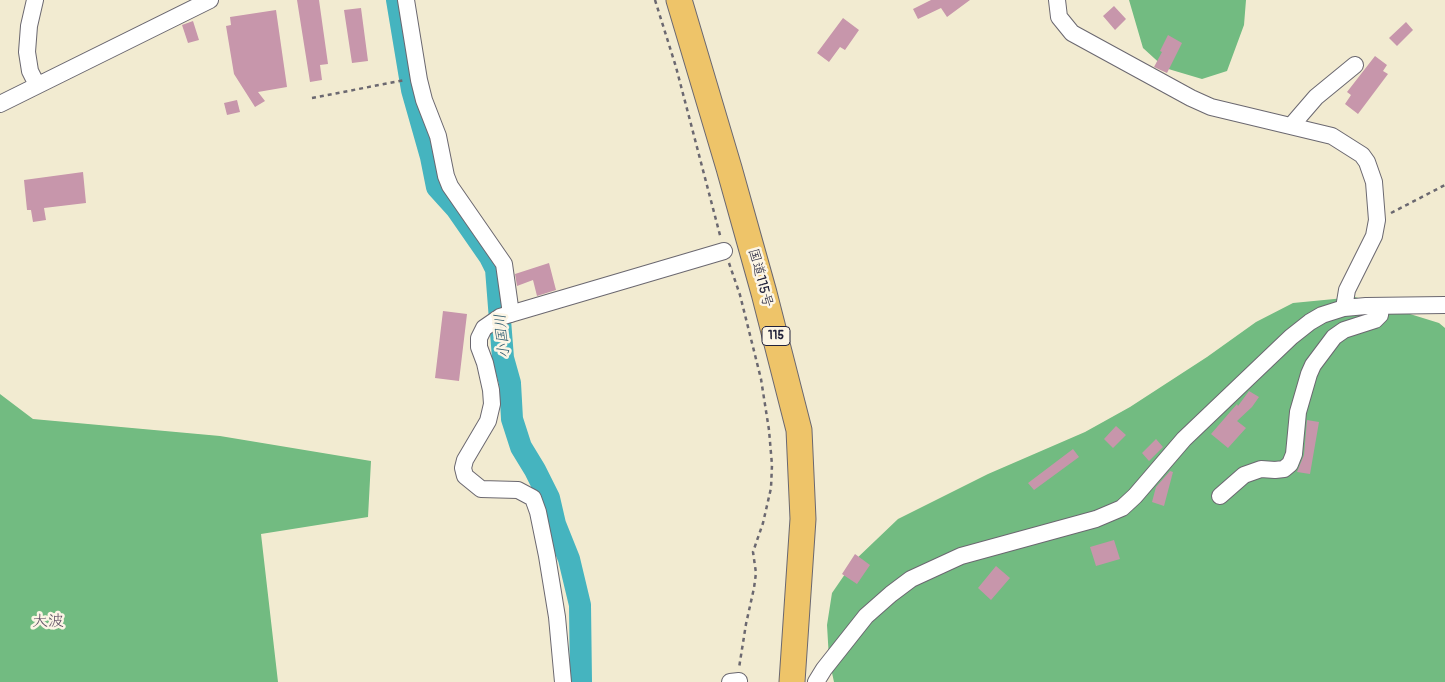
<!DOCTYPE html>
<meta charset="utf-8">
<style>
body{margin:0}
canvas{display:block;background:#f2ebd1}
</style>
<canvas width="1445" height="682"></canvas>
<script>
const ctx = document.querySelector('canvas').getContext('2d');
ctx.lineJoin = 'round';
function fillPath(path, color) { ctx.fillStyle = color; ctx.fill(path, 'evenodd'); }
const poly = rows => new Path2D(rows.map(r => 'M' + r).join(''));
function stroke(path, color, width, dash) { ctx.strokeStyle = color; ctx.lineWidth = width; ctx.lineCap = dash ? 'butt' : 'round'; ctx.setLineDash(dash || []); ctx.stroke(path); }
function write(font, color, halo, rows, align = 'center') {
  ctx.font = font + ' Pangolin,"Klee One",sans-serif'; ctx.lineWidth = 5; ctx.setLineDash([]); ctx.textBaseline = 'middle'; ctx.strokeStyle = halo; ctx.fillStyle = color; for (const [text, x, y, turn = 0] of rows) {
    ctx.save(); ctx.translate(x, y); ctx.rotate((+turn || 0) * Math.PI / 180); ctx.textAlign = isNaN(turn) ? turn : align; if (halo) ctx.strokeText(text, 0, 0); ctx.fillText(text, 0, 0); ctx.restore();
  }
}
fillPath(poly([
 [1129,0,1246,0,1244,25,1227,71,1202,79,1165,68,1143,48],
 [1355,297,1439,323,1445,328,1445,682,834,682,829,659,827,625,832,593,854,561,898,519,988,474,1085,432,1130,407,1207,357,1256,322,1293,303],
 [0,394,33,419,220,436,371,461,368,517,261,534,278,682,0,682]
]), '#72bb81');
stroke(poly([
 [397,0,412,90,431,157,437,187,456,208,490,257,496,269,503,358,510,383,512,419,521,447,535,470,549,498,555,524,569,559,580,605,581,682]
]), '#45b4bf', 22);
fillPath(poly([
 [297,0,319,0,328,64,320,65,322,80,310,82],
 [931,0,970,0,947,17,941,8,918,19,913,9],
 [1114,6,1126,19,1115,30,1103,16],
 [361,8,368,61,352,63,344,10],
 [276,10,287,87,258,92,265,101,255,107,234,74,226,26,231,25,230,17],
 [843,18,859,30,845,50,840,47,829,62,817,53],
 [193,21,199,40,188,43,182,25],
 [1406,22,1413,30,1397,46,1389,38],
 [1168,35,1182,43,1167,73,1154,67,1162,52,1160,51],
 [1375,56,1387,65,1383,71,1388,74,1358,114,1345,104,1351,95,1347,92],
 [237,100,240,112,227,115,224,103],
 [83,172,86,203,44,208,46,220,33,222,31,210,27,210,24,180],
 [549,263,556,290,537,296,533,280,517,286,515,274],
 [443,311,467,314,459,381,435,378],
 [1249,391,1259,397,1252,407,1237,421,1246,428,1228,448,1211,434,1237,404,1238,406],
 [1307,420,1319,422,1310,474,1297,472,1304,455],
 [1116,426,1126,435,1113,448,1104,439],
 [1156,439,1163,447,1149,461,1142,453],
 [1073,449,1079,457,1034,490,1028,483],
 [1170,471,1173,472,1164,506,1152,502,1156,487],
 [1114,540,1120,559,1096,566,1090,547],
 [855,554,870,565,857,584,842,574],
 [996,566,1010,578,991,600,978,588]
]), '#c796ab');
const minor = poly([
 [35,0,29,26,27,52,30,71,37,85],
 [406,0,419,80,424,100,438,136,446,176,450,186,504,264,511,314],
 [1057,0,1059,17,1072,33,1191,98,1211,107,1332,136,1362,155,1367,162,1374,182,1377,220,1374,236,1347,290,1344,308],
 [0,104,210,0],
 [1291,126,1316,97,1355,65],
 [1220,496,1244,475,1261,469,1275,470,1284,469,1290,464,1294,454,1298,412,1309,374,1313,365,1334,337,1344,330,1375,320,1380,315,1381,306],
 [563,682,557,617,547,556,538,512,533,498,518,490,481,489,465,476,463,468,465,460,488,421,492,404,491,390,485,363,479,347,479,338,484,328,500,317,724,251],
 [730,682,739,681],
 [816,682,824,669,866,616,891,594,911,579,961,556,1096,519,1122,508,1135,496,1184,439,1291,337,1310,322,1322,315,1344,308,1366,306,1445,305]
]);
const highway = poly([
 [679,0,729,168,764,293,799,430,803,519,792,682]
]);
stroke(minor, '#6b6870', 18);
stroke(highway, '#6b6870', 27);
stroke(poly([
 [655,0,676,67,721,239],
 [312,98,405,80],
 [1391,213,1445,185],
 [729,263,740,295,761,379,769,430,772,465,771,488,763,523,753,552,756,573,754,588,746,624,739,668]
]), '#6b6870', 2.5, [4, 4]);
stroke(minor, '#fff', 16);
stroke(highway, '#eec469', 25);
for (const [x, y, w] of [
 [776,336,28]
]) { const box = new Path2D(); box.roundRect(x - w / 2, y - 9.5, w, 19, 4); ctx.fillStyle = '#fcf5e5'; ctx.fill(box); stroke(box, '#22223b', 1); }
write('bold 12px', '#22223b', null, [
 ["115",776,336]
]);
write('14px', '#22223b', '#fcf5e5', [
 ["国道115号",760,278,75]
]);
write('italic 15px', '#305c70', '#fcf5e5', [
 ["小国川",503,336,-96]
]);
write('16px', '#5c4b62', '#fcf5e5', [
 ["大波",48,622]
]);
</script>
